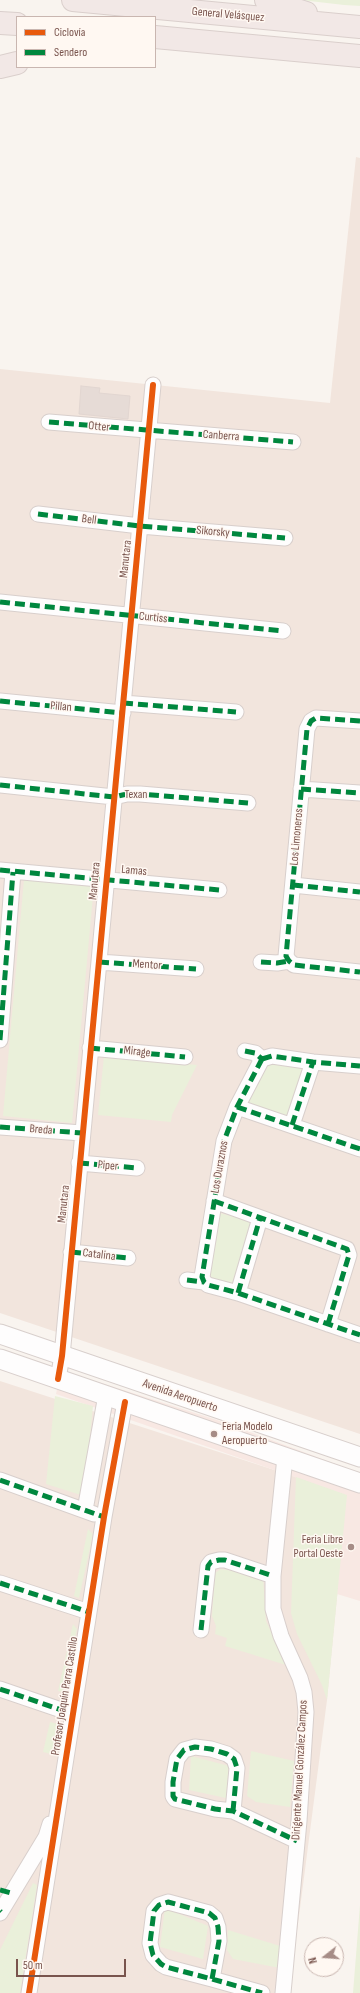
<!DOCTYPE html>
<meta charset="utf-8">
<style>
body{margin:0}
#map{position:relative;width:360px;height:1993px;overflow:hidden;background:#f9f4ef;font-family:"Sofia Sans Condensed",sans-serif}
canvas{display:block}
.legend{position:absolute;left:16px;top:16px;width:140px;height:52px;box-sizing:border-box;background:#fff8f2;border:1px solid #c9b6b0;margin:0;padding:5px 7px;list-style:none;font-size:12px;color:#79544d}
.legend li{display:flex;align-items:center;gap:8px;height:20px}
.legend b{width:20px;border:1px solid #c9b6b0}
.north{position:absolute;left:304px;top:1937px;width:40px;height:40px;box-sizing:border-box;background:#fff8f2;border:1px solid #c9b6b0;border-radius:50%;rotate:253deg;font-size:11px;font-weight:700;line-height:16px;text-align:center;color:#79544d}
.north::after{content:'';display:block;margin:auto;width:14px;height:18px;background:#a68c86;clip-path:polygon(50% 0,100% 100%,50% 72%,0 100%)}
.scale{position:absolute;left:16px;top:1959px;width:110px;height:18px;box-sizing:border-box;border:2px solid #79544d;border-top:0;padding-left:5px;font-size:12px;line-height:14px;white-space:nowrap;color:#79544d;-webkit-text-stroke:3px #fff8f2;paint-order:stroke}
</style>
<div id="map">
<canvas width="360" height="1993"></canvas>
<ul class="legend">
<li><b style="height:5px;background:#e8590c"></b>Ciclovía</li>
<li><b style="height:5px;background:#00873e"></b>Sendero</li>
</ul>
<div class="north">N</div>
<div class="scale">50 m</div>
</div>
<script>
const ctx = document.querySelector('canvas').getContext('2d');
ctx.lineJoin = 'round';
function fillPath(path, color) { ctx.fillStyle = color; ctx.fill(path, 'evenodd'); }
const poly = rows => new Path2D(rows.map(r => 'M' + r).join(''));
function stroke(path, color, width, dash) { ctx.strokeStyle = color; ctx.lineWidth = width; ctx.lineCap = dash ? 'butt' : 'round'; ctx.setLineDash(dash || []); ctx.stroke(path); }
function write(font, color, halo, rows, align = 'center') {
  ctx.font = font + ' "Sofia Sans Condensed",sans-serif'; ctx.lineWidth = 3; ctx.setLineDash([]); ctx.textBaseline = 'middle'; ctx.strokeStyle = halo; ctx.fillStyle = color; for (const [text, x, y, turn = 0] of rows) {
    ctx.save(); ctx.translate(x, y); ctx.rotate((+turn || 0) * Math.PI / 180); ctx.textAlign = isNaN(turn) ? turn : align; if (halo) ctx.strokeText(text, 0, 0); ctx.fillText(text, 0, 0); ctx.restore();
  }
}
fillPath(poly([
 [356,157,360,158,360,1434,0,1313,0,369,330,403],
 [0,1381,296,1477,347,1495,327,1700,289,1993,0,1993]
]), '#f2e5dd');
fillPath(poly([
 [61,1370,223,1422,360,1473,360,1601,337,1594,346,1495,56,1394]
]), '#f8e8e3');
fillPath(poly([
 [301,0,360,0,360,6,344,5],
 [24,879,94,885,72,1123,3,1116],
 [104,1056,197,1065,172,1115,171,1122,98,1115],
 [272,1060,299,1065,306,1074,292,1113,280,1119,250,1107,247,1096,263,1065],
 [219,1213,255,1222,234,1285,216,1282,209,1274],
 [55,1396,93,1406,84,1496,46,1484],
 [296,1477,347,1495,327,1700,322,1685,297,1634,291,1613],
 [88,1529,93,1534,79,1598,74,1596],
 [221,1569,263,1576,266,1621,286,1665,225,1646,227,1638,215,1634,216,1626,212,1616,215,1573],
 [73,1624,77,1629,63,1692,58,1691],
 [50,1722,62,1725,55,1755,43,1752],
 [251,1751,294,1761,290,1807,256,1802,247,1796],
 [191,1756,229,1766,226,1798,189,1790],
 [33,1883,37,1885,20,1993,0,1993,0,1950],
 [360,1905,360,1993,353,1993],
 [165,1908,208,1926,203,1959,160,1947],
 [228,1930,280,1946,280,1968,233,1959,227,1950]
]), '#eaf0da');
const building = poly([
 [81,386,100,388,99,393,130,396,128,419,79,414,81,386]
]);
fillPath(building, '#e6dbd6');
stroke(building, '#e2d6d1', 1);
const minor = poly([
 [49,422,293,442],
 [38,514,140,526,285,538],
 [0,602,283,631],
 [0,701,123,713],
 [123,703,236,712],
 [360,721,316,718,311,721,307,729,286,956,289,961,294,965,360,972],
 [0,785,114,797,127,794,140,794,248,803],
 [301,789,360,793],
 [0,870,219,890],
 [293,885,360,892],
 [99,962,196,969],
 [261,962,277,963,289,961],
 [0,1040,13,872],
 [90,1048,185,1057],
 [245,1051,255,1053,262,1059],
 [262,1059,237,1107,224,1141,202,1277,204,1282,208,1285,238,1293,360,1335],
 [262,1059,272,1056,313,1062,360,1066],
 [237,1107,360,1149],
 [292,1125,313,1062],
 [0,1127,82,1133],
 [79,1163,137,1168],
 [214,1201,347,1249,349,1255,328,1324],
 [71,1252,128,1258],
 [187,1280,204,1282],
 [238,1293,260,1218],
 [58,1379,62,1356,153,385],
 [0,1480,94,1514],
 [85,1510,106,1395],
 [0,1583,89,1612],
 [201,1630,208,1566,211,1562,219,1560,225,1560,273,1576],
 [0,1689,73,1714],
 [233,1811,237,1768,234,1759,227,1754,211,1749,195,1747,184,1750,177,1759,173,1782,173,1796,175,1799,215,1809,233,1811,297,1841],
 [0,1913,46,1837,50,1824],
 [212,1979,219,1941,218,1927,215,1918,209,1913,168,1902,159,1905,154,1911,150,1943,153,1955,161,1964,166,1967,212,1979,262,1993],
 [29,1993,104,1517,125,1402],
 [283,1993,299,1821,306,1712,304,1692,300,1678,281,1636,273,1609,273,1576,285,1457]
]);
const tertiary = poly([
 [0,1334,360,1457],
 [0,1359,360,1483]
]);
const motorway = poly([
 [73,0,360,27],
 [266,0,306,13],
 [0,23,17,24],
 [155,37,360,56],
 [0,67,17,63]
]);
stroke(minor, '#d8cfcc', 17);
stroke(tertiary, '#d8cfcc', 21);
stroke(motorway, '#dacfcc', 24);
stroke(minor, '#fefdfd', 15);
stroke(tertiary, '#fefdfd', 19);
stroke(motorway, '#f2e8e6', 22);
stroke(poly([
 [49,422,293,442],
 [38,514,140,526,285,538],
 [0,602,283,631],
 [0,701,123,713],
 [123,703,236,712],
 [360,721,316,718,311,721,307,729,286,956,289,961,294,965,360,972],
 [0,785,114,797,127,794,140,794,248,803],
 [301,789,360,793],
 [0,870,219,890],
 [293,885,360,892],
 [99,962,196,969],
 [261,962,277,963,289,961],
 [0,1040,13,872],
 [90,1048,185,1057],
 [245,1051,255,1053,262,1059],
 [262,1059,237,1107,224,1141,202,1277,204,1282,208,1285,238,1293,360,1335],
 [262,1059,272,1056,313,1062,360,1066],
 [237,1107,360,1149],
 [292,1125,313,1062],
 [0,1127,82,1133],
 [79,1163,137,1168],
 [214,1201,347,1249,349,1255,328,1324],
 [71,1252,128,1258],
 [187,1280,204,1282],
 [238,1293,260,1218],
 [0,1480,104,1517],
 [0,1583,89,1612],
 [201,1630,208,1566,211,1562,219,1560,225,1560,273,1576],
 [0,1689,73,1714],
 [233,1811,237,1768,234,1759,227,1754,211,1749,195,1747,184,1750,177,1759,173,1782,173,1796,175,1799,215,1809,233,1811,297,1841],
 [0,1890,11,1893],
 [0,1911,1,1912],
 [212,1979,219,1941,218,1927,215,1918,209,1913,168,1902,159,1905,154,1911,150,1943,153,1955,161,1964,166,1967,212,1979,262,1993]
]), '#00873e', 5, [10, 5]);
stroke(poly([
 [58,1379,62,1356,153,385],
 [29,1993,104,1517,125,1402]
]), '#e8590c', 6);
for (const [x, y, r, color] of [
 [214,1434,4,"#a68c86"],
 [351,1547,4,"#a68c86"]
]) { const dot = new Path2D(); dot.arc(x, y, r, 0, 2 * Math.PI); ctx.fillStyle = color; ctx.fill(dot); stroke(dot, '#fff8f2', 1.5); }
write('12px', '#79544d', '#fff8f2', [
 ["General Velásquez",228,15,5],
 ["Otter",99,427,5],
 ["Canberra",221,436,4],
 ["Bell",89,520,7],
 ["Sikorsky",213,532,5],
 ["Manutara",126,559,-84],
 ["Curtiss",153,618,6],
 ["Pillan",61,707,5],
 ["Texan",136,795],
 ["Los Limoneros",297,837,-85],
 ["Lamas",134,871,5],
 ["Manutara",95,881,-85],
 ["Mentor",147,965,4],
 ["Mirage",137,1052,6],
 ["Breda",41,1130,5],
 ["Piper",108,1166,5],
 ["Los Duraznos",220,1167,-80],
 ["Manutara",64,1204,-84],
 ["Catalina",99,1255,7],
 ["Avenida Aeropuerto",180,1396,19],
 ["Profesor Joaquín Parra Castillo",65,1696,-81],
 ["Dirigente Manuel González Campos",300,1770,-87]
]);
write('12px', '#79544d', '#fff8f2', [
 ["Feria Modelo",222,1427],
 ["Aeropuerto",222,1441],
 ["Feria Libre",343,1540,"right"],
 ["Portal Oeste",343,1554,"right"]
], 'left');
</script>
